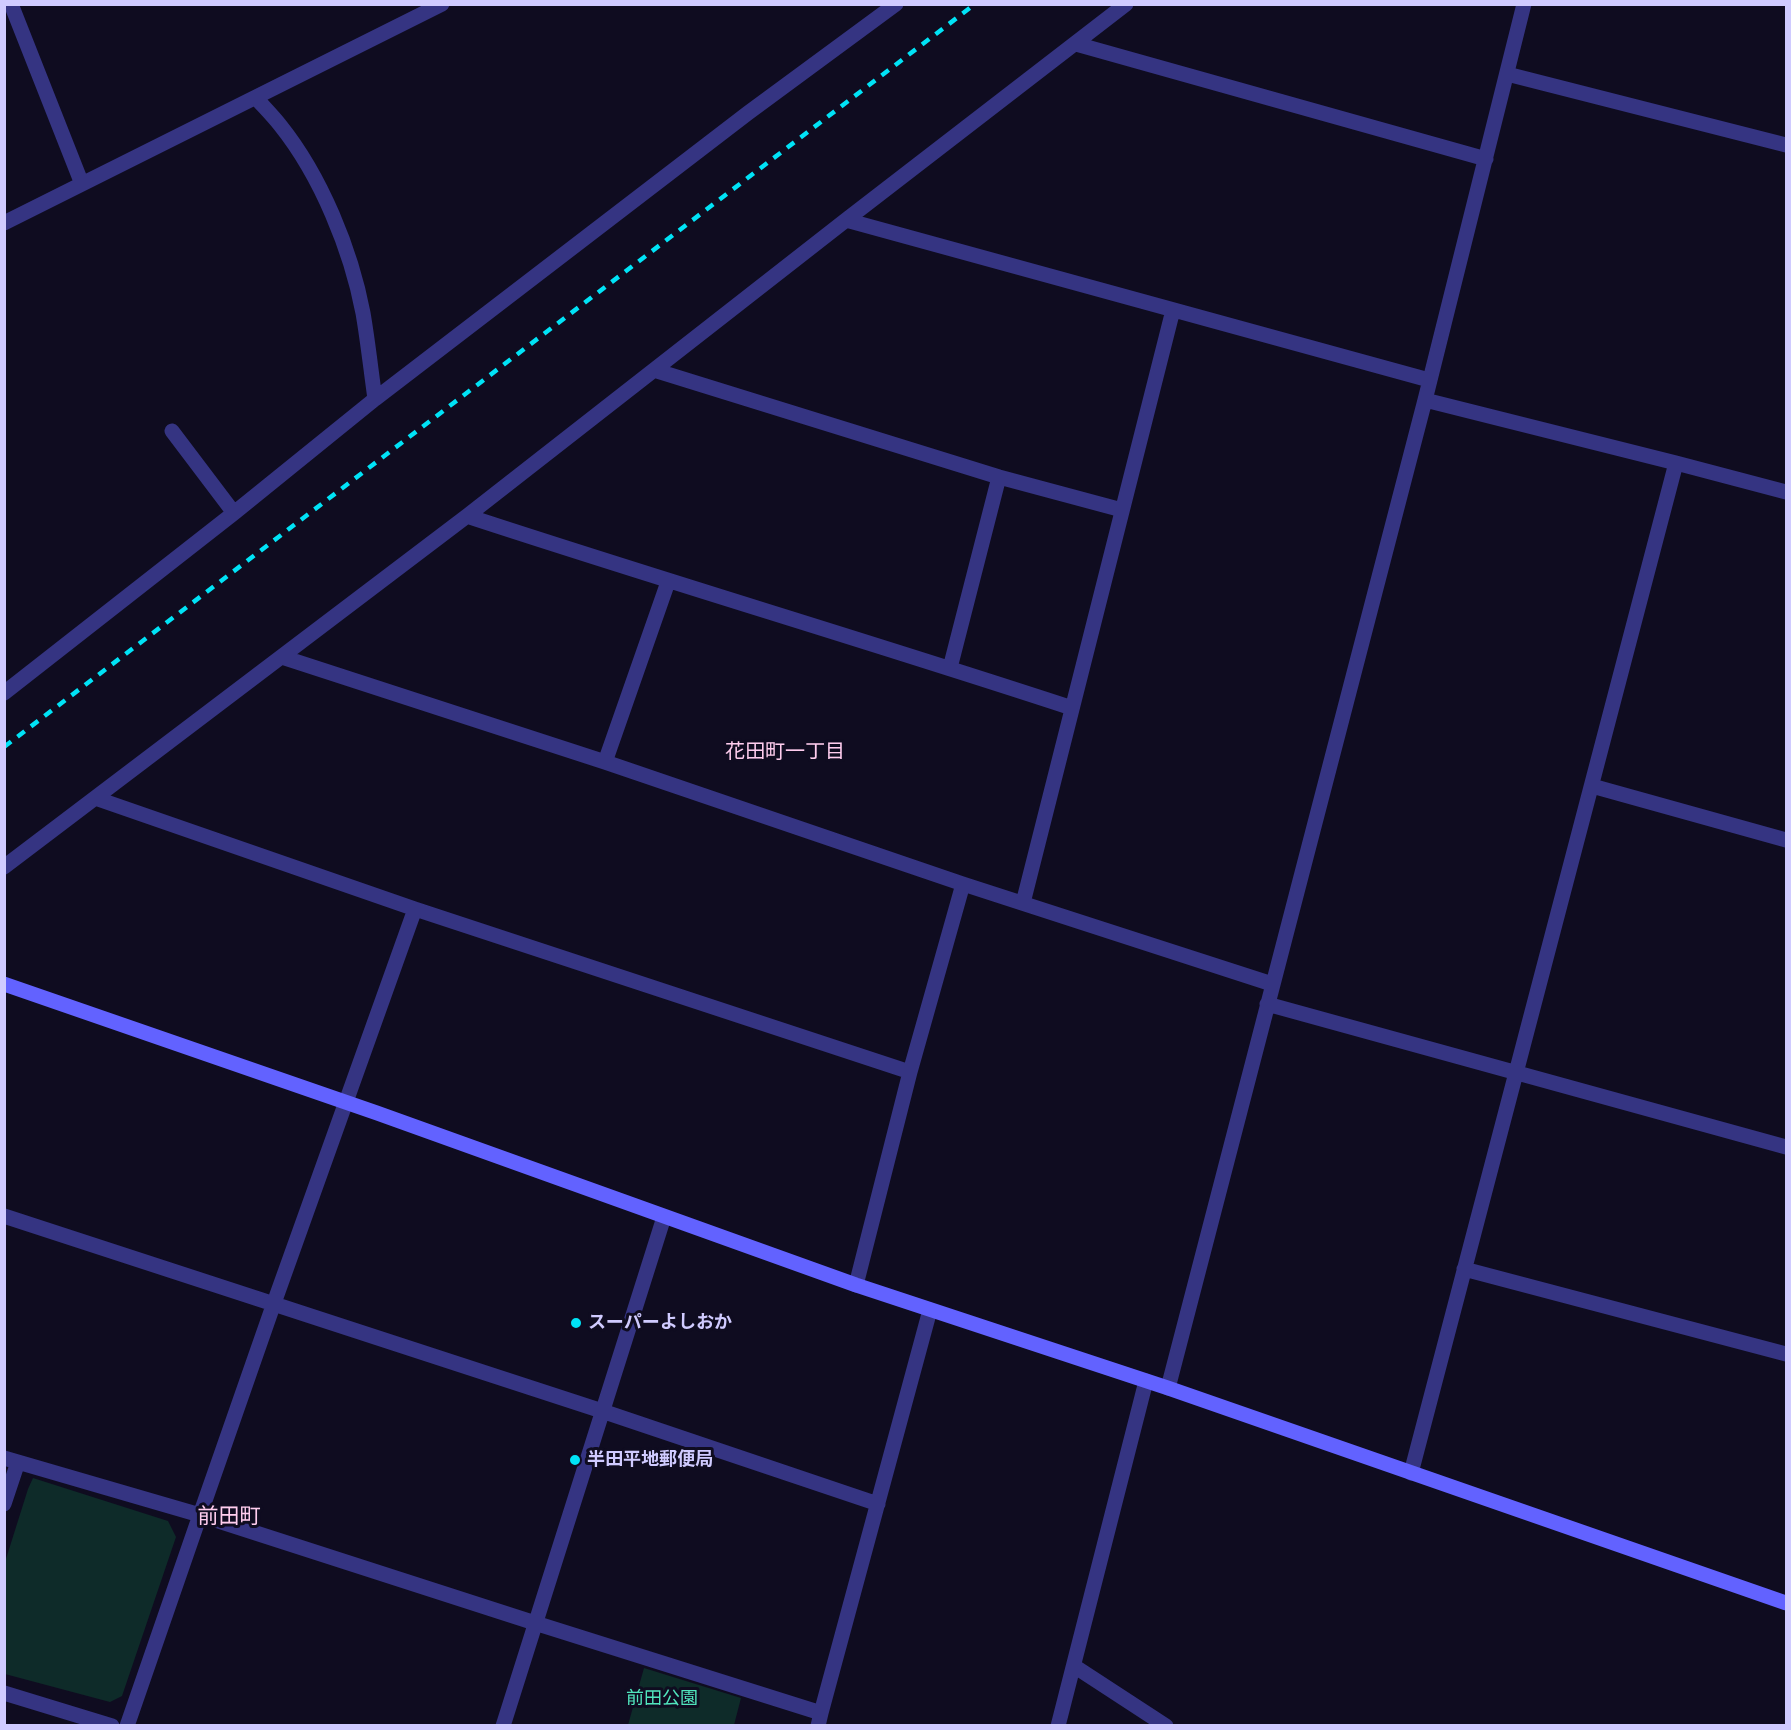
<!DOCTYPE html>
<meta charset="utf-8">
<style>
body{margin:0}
#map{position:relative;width:1791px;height:1730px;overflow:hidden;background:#0f0c20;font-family:"Fira Sans Condensed",sans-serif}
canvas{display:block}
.frame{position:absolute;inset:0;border:6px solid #d0cbff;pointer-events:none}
</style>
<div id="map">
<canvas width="1791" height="1730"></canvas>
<div class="frame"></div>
</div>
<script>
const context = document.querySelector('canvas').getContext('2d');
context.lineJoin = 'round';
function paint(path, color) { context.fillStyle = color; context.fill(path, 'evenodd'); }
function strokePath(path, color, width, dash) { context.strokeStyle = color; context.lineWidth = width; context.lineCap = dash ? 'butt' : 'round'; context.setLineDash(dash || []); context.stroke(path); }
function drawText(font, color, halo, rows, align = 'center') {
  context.font = font + ' "Fira Sans Condensed","Noto Sans JP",sans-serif'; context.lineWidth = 6; context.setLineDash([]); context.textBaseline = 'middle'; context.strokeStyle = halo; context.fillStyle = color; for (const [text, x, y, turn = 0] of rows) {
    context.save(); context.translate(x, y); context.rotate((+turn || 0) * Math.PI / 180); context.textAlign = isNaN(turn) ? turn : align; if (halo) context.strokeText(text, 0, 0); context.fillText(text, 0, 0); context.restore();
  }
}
paint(new Path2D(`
 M33,1478L168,1521L176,1537L122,1696L110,1702L5,1674V1562L28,1489Z
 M644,1668L741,1698L734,1725H628Z`), '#0e2b29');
strokePath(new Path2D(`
 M11,4L82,184
 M1076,44L1486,159
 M1507,74L1786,145
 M256,98C264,107 273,116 280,125C321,176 351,250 363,313C368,342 371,371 375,399
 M846,220L1429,380
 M4,223L442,4
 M654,370L999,477L1122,510
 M1425,400L1676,463L1786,492
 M172,431L234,513
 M467,516C668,582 871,642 1072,708
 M282,657L605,762L963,884L1272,984
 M950,668L999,477
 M4,693L234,513L375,399L748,113L896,4
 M605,762L668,582
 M1592,786L1786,840
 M95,798L415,909L910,1072
 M4,867L467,516L846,220L1126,4
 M1023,903L1173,310
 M1267,1004L1786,1147
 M4,1216L602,1411L878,1504
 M1464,1269L1786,1354
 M856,1285L910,1072L963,884
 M1168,1388L1425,400L1524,4
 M4,1458L200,1515L274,1303L415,909
 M1411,1473L1676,463
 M4,1504L18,1462
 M1074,1666L1166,1726
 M4,1693L112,1726
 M821,1713L930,1310
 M127,1726L200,1515L535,1623L821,1713L818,1726
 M503,1726L664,1217
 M1058,1726L1146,1381`), '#353482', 15);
strokePath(new Path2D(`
 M4,984L377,1113L856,1285L1168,1388L1786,1603`), '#6262ff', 15);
strokePath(new Path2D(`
 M4,747L975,4`), '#00e3f6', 4.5, [9, 8]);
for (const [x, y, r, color] of [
 [576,1323,6,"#00e3f6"],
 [575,1460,6,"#00e3f6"]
]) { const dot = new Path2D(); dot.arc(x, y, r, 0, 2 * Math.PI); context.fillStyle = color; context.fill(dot); strokePath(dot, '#0f0c20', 2); }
drawText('bold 18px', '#d0cbff', '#0f0c20', [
 ["スーパーよしおか",588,1323],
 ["半田平地郵便局",587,1460]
], 'left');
drawText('18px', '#51e5bd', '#0f0c20', [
 ["前田公園",662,1699]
]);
drawText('20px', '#ffcdee', '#0f0c20', [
 ["花田町一丁目",785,752]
]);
drawText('21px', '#ffcdee', '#0f0c20', [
 ["前田町",229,1517]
]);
</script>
